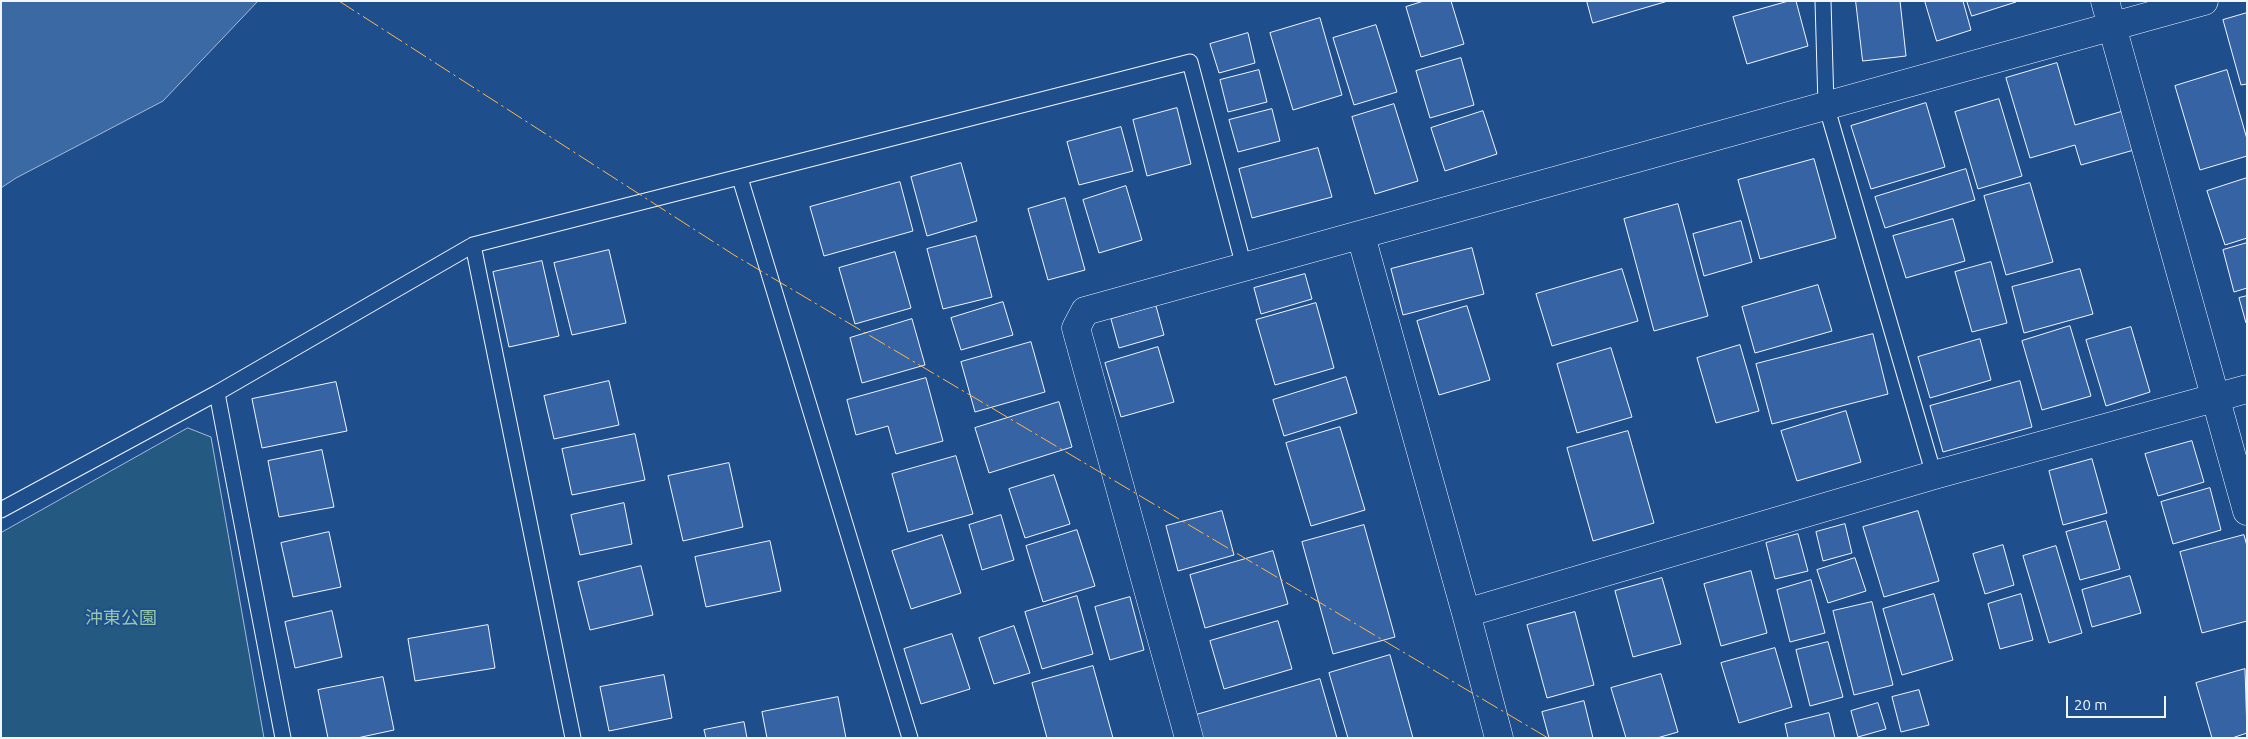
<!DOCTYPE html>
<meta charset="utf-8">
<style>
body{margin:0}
#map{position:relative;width:2248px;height:739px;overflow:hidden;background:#1f4e8c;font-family:Ubuntu,sans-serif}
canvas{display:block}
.frame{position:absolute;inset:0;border:2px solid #f2f6ff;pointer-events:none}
.scale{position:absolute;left:2066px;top:696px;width:100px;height:22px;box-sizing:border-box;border:2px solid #f2f6ff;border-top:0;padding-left:6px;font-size:15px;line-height:18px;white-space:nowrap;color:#f2f6ff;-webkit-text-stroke:4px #1f4e8c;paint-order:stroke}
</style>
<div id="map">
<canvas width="2248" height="739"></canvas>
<div class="frame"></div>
<div class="scale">20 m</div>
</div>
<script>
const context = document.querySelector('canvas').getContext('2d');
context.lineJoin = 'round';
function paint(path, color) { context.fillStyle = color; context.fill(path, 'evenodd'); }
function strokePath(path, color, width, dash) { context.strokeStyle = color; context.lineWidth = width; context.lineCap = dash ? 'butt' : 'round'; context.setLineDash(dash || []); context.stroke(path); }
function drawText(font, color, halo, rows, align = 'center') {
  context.font = font + ' Ubuntu,"Noto Sans JP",sans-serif'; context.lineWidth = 4; context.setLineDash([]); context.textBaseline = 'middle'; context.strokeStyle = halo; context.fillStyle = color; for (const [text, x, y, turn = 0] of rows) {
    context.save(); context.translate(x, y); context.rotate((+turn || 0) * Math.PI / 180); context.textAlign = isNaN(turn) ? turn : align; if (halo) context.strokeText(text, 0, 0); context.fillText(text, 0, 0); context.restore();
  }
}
const green = new Path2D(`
 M188,428L211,437L264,738H1V533Z`);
paint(green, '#245a82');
strokePath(green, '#a8bbd7', 1);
const water = new Path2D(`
 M1,1H258L163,101L16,178L1,188Z`);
paint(water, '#3b69a3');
strokePath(water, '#a8bbd7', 1);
const building = new Path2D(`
 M1424,1H1451L1464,44L1421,57L1406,7Z
 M1587,1H1668L1593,23Z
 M1789,1H1796L1808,46L1747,64L1733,17Z
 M1856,1H1900L1906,56L1863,61Z
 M1925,1H1963L1971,30L1937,41Z
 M1967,1H2016V2L1972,16Z
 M2247,13V84L2241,85L2223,20Z
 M1320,18L1342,95L1293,110L1270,33Z
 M1376,25L1397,92L1354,105L1333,38Z
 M1248,33L1255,63L1219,73L1210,44Z
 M1461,58L1474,105L1430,118L1416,71Z
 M2057,63L2075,125L2123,111L2134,150L2081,165L2075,145L2030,158L2006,78Z
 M1259,70L1267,102L1228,112L1220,80Z
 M2227,70L2247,139V156L2200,170L2175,86Z
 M1999,99L2022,176L1978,189L1955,112Z
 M1926,103L1945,167L1871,189L1851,126Z
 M1394,104L1418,181L1375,194L1352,117Z
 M1177,108L1191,164L1147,176L1133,120Z
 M1272,109L1280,141L1238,152L1229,120Z
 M1483,111L1497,154L1445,171L1431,128Z
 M1121,127L1133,171L1079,185L1067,142Z
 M1318,148L1332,197L1252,218L1239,169Z
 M1814,159L1836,238L1760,259L1738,180Z
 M961,163L977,221L927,236L911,177Z
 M1966,169L1975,200L1885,228L1875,197Z
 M2247,178V238L2225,245L2207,191Z
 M900,182L913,231L824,256L810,207Z
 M2030,183L2053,262L2006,275L1984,196Z
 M1126,186L1142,240L1099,253L1083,200Z
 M1065,198L1085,270L1048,280L1028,209Z
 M1678,204L1708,316L1654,331L1624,219Z
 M1953,219L1965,261L1906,278L1893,236Z
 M1741,221L1752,262L1704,276L1693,234Z
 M976,236L992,297L943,309L927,249Z
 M2247,243V288L2234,292L2223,250Z
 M1472,248L1484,294L1403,315L1391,269Z
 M609,250L626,323L572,335L554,263Z
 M895,252L911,308L855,324L839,268Z
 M542,261L559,336L509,347L493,272Z
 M1991,262L2007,323L1972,332L1955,272Z
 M1622,269L1638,321L1552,346L1536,294Z
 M2080,269L2093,314L2024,333L2012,287Z
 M1305,274L1312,299L1261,314L1254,288Z
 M1818,285L1832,331L1755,353L1742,307Z
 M2247,296V323H2246L2239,298Z
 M1003,302L1013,335L961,350L951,318Z
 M1316,303L1334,368L1275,385L1256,320Z
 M1156,306L1164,335L1119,348L1111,319Z
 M1467,306L1490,380L1439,395L1417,321Z
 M912,319L925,365L862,383L850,338Z
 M2070,326L2091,396L2042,410L2022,341Z
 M2131,327L2150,392L2106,406L2086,340Z
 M1873,334L1888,394L1772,424L1756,364Z
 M1980,339L1991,380L1930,398L1918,357Z
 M1031,342L1045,392L975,412L961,362Z
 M1740,345L1759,411L1716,423L1697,358Z
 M1158,347L1174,402L1121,417L1105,363Z
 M1611,348L1632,417L1577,433L1557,364Z
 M1346,377L1357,413L1284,436L1273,400Z
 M926,378L943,441L896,454L888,426L856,435L847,400Z
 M609,381L619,425L554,439L544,396Z
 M2020,381L2032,427L1943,452L1930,406Z
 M336,382L347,431L262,448L252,399Z
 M1059,402L1072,447L989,473L975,428Z
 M1846,411L1861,462L1797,481L1781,431Z
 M1340,427L1365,510L1311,526L1286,443Z
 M1628,431L1654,523L1593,541L1567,448Z
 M635,434L645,480L572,495L562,449Z
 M2192,441L2204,482L2158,496L2145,454Z
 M322,450L334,507L279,517L268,461Z
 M956,456L973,514L908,532L892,474Z
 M2092,459L2107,513L2063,525L2049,471Z
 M729,463L743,527L683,541L668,476Z
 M1054,475L1070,524L1025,538L1009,489Z
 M2210,488L2221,530L2173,544L2161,502Z
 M624,503L632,544L580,555L571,515Z
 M1222,511L1234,555L1178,571L1166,526Z
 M1918,511L1939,581L1884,597L1863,527Z
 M1001,515L1014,560L982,570L969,525Z
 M2106,521L2120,569L2080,580L2066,532Z
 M1845,524L1852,553L1823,561L1816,532Z
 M1364,525L1395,637L1333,654L1302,542Z
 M1077,530L1095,586L1043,602L1026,546Z
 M329,532L341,587L293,597L281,543Z
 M1798,534L1808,571L1775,579L1766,543Z
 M942,535L961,593L911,609L892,551Z
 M2244,535L2247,546V621L2202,633L2180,552Z
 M770,541L781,591L706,607L695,557Z
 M2003,545L2014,585L1985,594L1973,554Z
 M2056,546L2082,633L2049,643L2023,556Z
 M1273,551L1288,604L1205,628L1190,575Z
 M1855,558L1866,591L1828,603L1817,570Z
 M641,566L653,615L590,630L578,582Z
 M1751,571L1767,633L1721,646L1704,584Z
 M2130,576L2141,613L2092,627L2082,590Z
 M1662,578L1681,644L1633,657L1615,591Z
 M1811,580L1825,633L1790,642L1777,590Z
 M1934,594L1953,660L1902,675L1883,609Z
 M2021,594L2033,640L2000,649L1988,604Z
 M1077,596L1093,654L1042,669L1025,612Z
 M1130,597L1144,650L1110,660L1095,607Z
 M1872,602L1893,685L1854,695L1833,611Z
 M332,611L342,657L295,668L285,622Z
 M1575,612L1594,685L1547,698L1527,625Z
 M1278,621L1292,669L1224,689L1210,641Z
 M488,625L495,668L415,681L408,639Z
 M1014,626L1030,673L994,684L979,638Z
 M952,634L970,689L921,704L904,649Z
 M1828,642L1843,697L1810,706L1796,650Z
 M1775,648L1792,707L1739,723L1721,663Z
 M1390,655L1413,738H1348L1329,673Z
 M1093,666L1113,738H1047L1032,683Z
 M2245,669L2247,733L2232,738H2212L2196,683Z
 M1661,674L1678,732L1657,738H1626L1611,688Z
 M664,675L672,718L609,731L600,687Z
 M383,677L394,730L357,738H328L318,690Z
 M1320,679L1337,738H1203L1196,715Z
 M1919,690L1929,725L1901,732L1892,697Z
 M838,697L846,738H767L762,712Z
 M1584,701L1593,738H1549L1542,712Z
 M1878,703L1886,729L1858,737L1851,711Z
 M1829,713L1835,738H1788L1785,724Z
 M744,722L747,738H706L704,730Z`);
paint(building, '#3563a3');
strokePath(building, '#f2f6ff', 1);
const lane = new Path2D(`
 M1823,1L1826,105L1934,475
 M740,178L910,738
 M473,245L573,738
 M217,393L283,738
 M1,510L217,393L473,245L1190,62L1244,267`);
const street = new Path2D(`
 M2105,1L2247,511
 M1361,236L1466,613L1499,738
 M1466,613L1934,475L2247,389
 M1189,738L1076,328L1085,311L2204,1`);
strokePath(lane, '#f2f6ff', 17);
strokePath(street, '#f2f6ff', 29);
strokePath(lane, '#1f4e8c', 15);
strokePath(street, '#1f4e8c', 28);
strokePath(new Path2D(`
 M339,1L734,255L1548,738`), '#ffb74d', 1, [18, 4, 2.5, 4]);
drawText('18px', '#97c8a6', '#1f4e8c', [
 ["沖東公園",121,618]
]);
</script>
